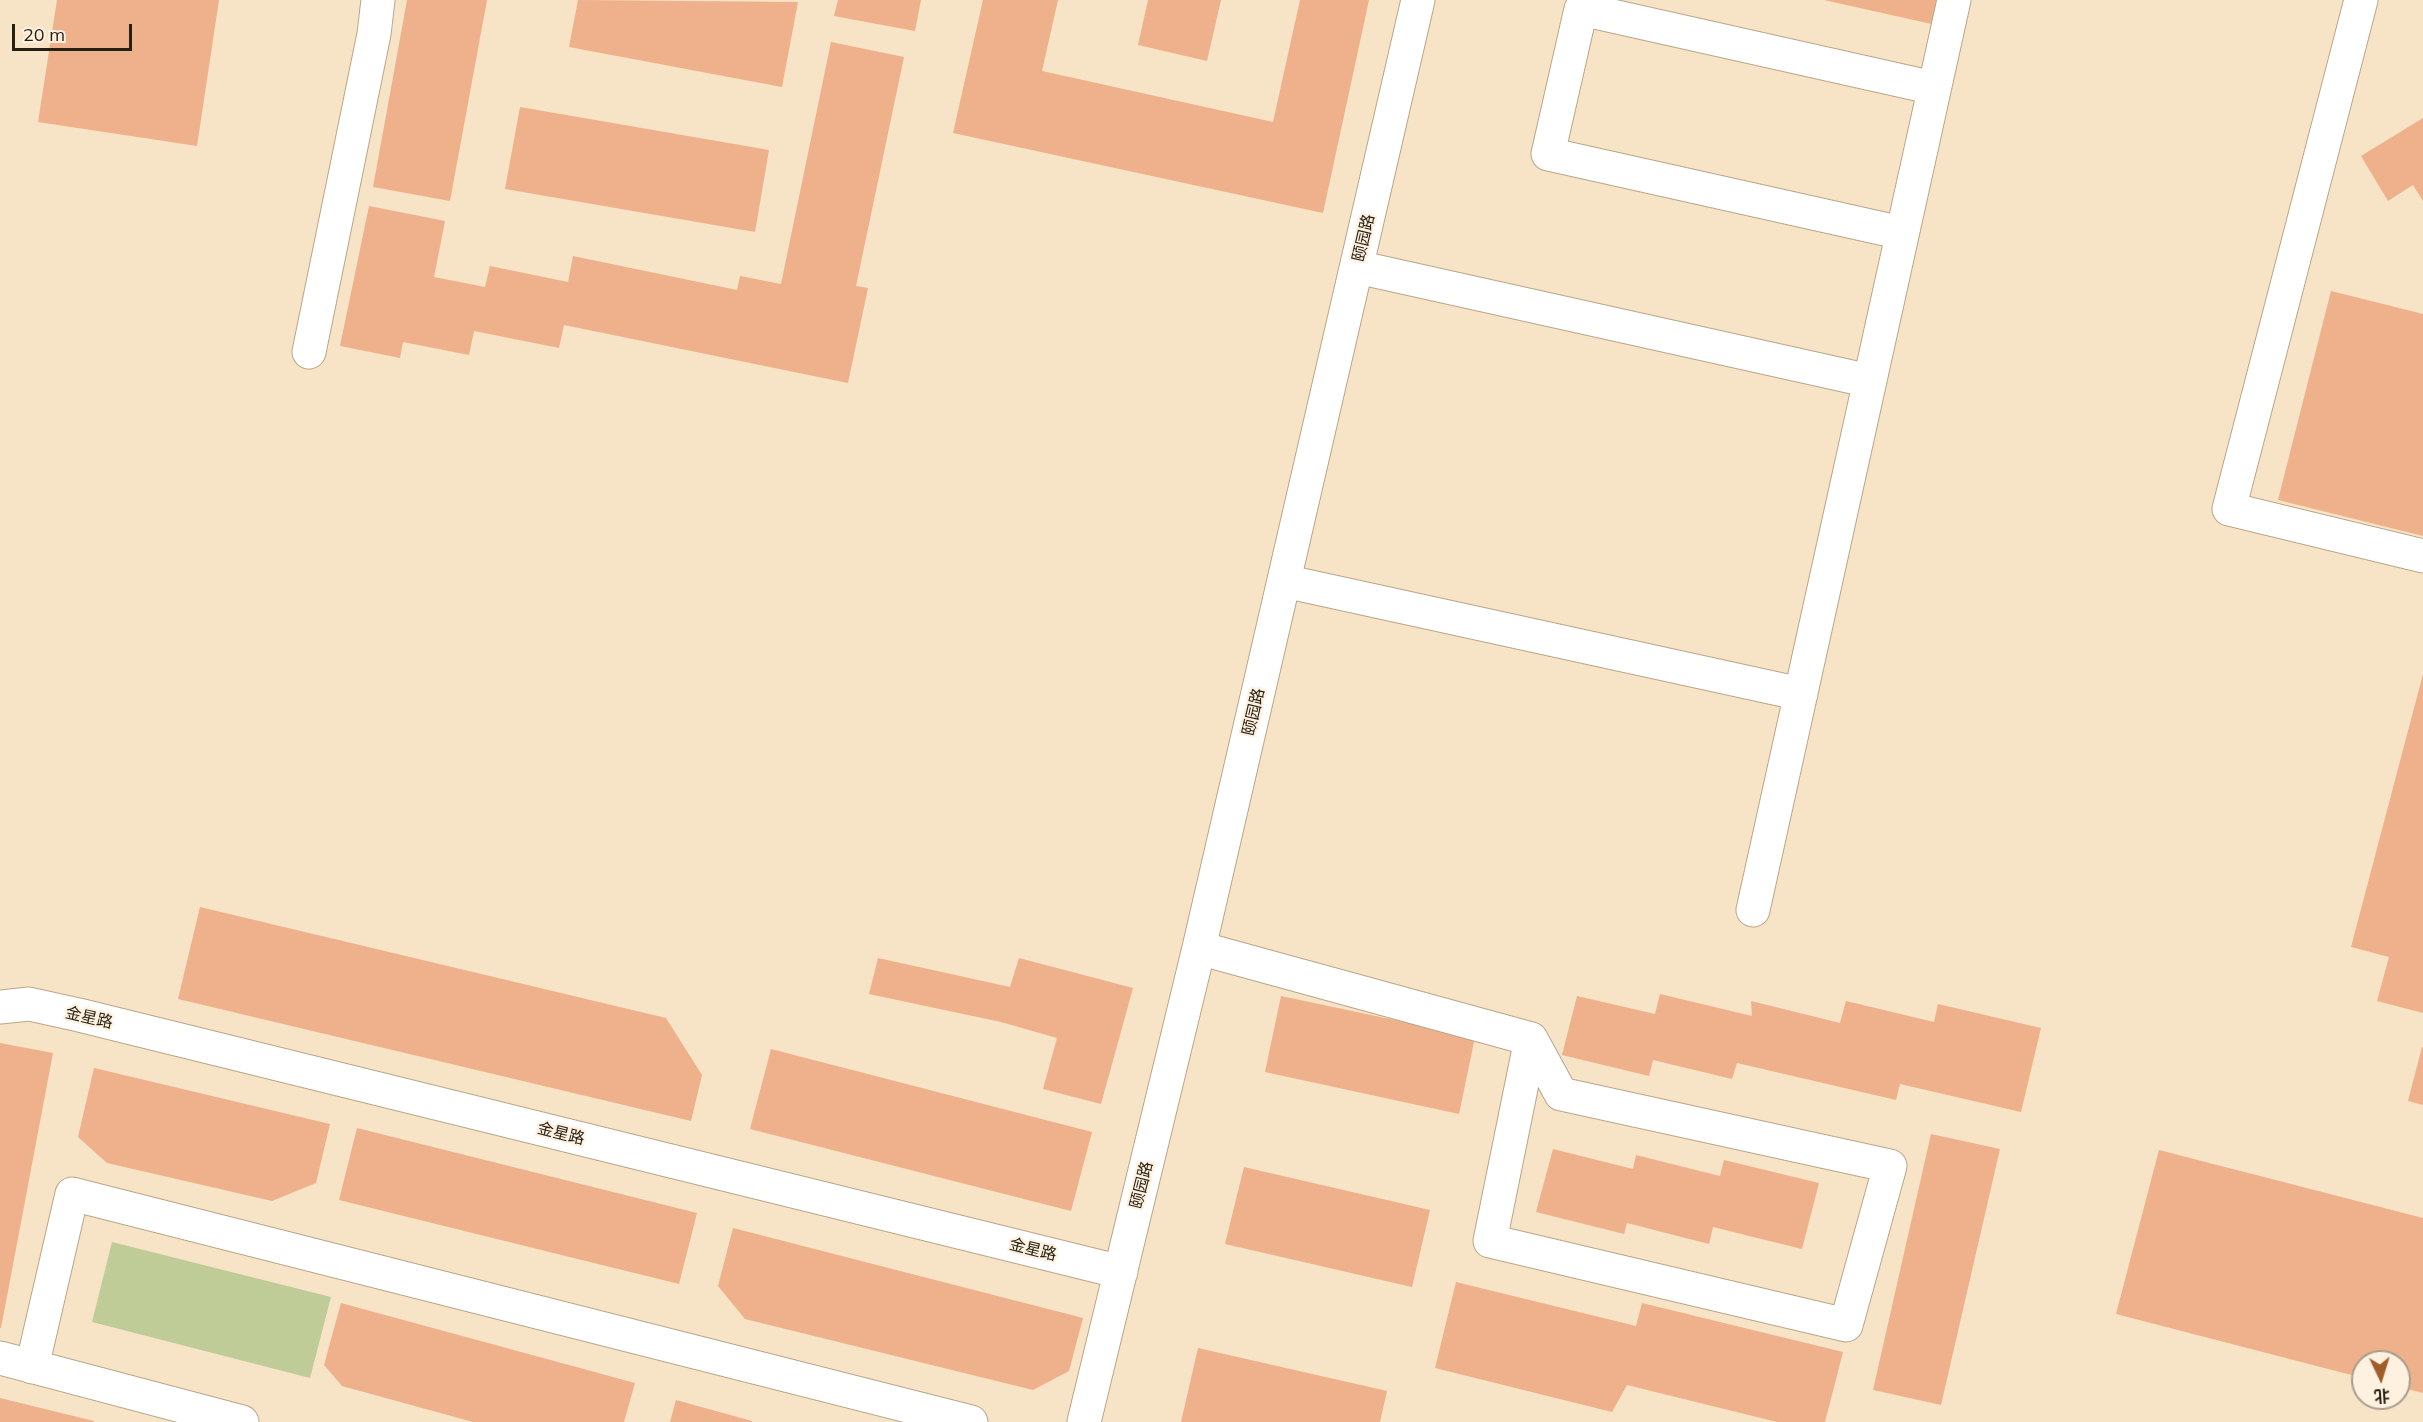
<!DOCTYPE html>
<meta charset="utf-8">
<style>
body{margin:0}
#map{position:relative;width:2423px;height:1422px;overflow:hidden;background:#f7e3c5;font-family:Mulish,"Noto Sans SC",sans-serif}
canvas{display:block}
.north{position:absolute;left:2351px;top:1350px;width:60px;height:60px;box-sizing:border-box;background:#fef1df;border:2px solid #a89d8e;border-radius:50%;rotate:176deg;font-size:16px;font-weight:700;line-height:24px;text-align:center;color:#261f14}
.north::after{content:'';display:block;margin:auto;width:21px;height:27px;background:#9f5e29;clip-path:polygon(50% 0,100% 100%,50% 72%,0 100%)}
.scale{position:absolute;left:12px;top:24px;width:120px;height:27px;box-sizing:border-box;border:3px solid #261f14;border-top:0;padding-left:8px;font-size:18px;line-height:21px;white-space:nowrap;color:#261f14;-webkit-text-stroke:4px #fef1df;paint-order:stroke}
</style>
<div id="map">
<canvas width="2423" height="1422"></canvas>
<div class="north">北</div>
<div class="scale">20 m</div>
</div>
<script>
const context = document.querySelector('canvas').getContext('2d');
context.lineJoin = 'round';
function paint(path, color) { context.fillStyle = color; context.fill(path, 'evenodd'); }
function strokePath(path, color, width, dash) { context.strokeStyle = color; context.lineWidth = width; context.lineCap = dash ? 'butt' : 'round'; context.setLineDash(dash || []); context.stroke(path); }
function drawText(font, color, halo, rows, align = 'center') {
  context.font = font + ' Mulish,"Noto Sans SC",sans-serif'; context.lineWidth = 4.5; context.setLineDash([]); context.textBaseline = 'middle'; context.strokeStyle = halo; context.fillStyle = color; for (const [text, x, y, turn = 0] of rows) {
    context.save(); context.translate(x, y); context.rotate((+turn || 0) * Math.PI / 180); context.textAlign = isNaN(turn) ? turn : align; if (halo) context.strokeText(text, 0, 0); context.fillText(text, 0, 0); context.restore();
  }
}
paint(new Path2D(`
 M112,1242L331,1297L310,1378L92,1322Z`), '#bfcc98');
paint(new Path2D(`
 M57,0H219L197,146L38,122Z
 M407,0H487L450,201L373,187Z
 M578,0L798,2L782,87L569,47Z
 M838,0H921L915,31L834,16Z
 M983,0H1058L1042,71L1273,122L1300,0H1369L1323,213L953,133Z
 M1148,0H1221L1207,61L1138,45Z
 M1824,0H1944L1936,25Z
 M831,42L904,57L856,286L868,288L848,383L564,325L559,348L474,331L469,355L403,342L400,358L340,346L369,206L445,221L434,277L485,287L490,266L568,282L573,256L737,290L740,276L781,284Z
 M520,107L769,150L755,232L505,189Z
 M2423,118V201L2413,185L2388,201L2361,156Z
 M2331,291L2423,314V536L2278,500Z
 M2423,674V1013L2377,1001L2389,957L2351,947Z
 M200,907L666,1018L702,1075L691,1121L178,999Z
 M878,958L1010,987L1019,958L1133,988L1101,1104L1043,1089L1057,1038L1001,1022L869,994Z
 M1660,994L1752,1016L1751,1001L1840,1023L1846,1001L1934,1022L1938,1004L2041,1028L2021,1112L1900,1084L1896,1100L1737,1063L1732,1079L1653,1060L1649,1076L1562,1055L1577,996L1655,1014Z
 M1281,996L1475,1037L1459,1114L1265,1072Z
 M0,1043L53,1053L1,1328H0Z
 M2422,1047H2423V1105L2408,1101Z
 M771,1049L1092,1132L1071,1211L750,1129Z
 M94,1068L330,1124L316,1183L272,1201L107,1163L78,1137Z
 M357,1128L697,1213L679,1284L339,1200Z
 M1931,1134L2000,1149L1941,1405L1873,1390Z
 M1553,1149L1633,1169L1636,1155L1720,1176L1724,1160L1819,1183L1802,1249L1713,1227L1709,1244L1627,1223L1624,1234L1536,1212Z
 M2159,1150L2423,1218V1393L2399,1387V1362H2363V1378L2116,1314Z
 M1244,1167L1430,1210L1412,1287L1225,1244Z
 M733,1228L1083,1318L1069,1371L1033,1390L745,1319L718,1286Z
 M1456,1282L1636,1326L1642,1303L1843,1352L1825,1422H1777L1627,1385L1612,1412L1435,1368Z
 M341,1303L635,1383L624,1422H473L342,1386L324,1365Z
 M1198,1348L1387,1391L1380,1422H1181Z
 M0,1398L94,1421V1422H0Z
 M676,1400L752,1421V1422H670Z`), '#efb18b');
const minor = new Path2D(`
 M2361,0L2229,509L2423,556
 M1902,233L1548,154L1581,9L1934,88
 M1357,267L1870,381
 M309,352L374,34L378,0
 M1284,581L1801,694
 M1753,910L1954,0
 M1199,948L1531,1039L1490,1241L1846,1325L1890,1166L1561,1094L1531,1039
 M0,1007L29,1004L79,1015L1121,1272
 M0,1358L242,1422
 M32,1367L72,1194L971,1422
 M1084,1422L1199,948L1418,0`);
strokePath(minor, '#baa68a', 35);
strokePath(minor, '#fff', 33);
drawText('16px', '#261f14', '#fef1df', [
 ["颐园路",1364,238,-77],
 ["颐园路",1254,712,-77],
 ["金星路",89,1018,13],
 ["金星路",561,1134,14],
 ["颐园路",1142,1185,-76],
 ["金星路",1033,1250,14]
]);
</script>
